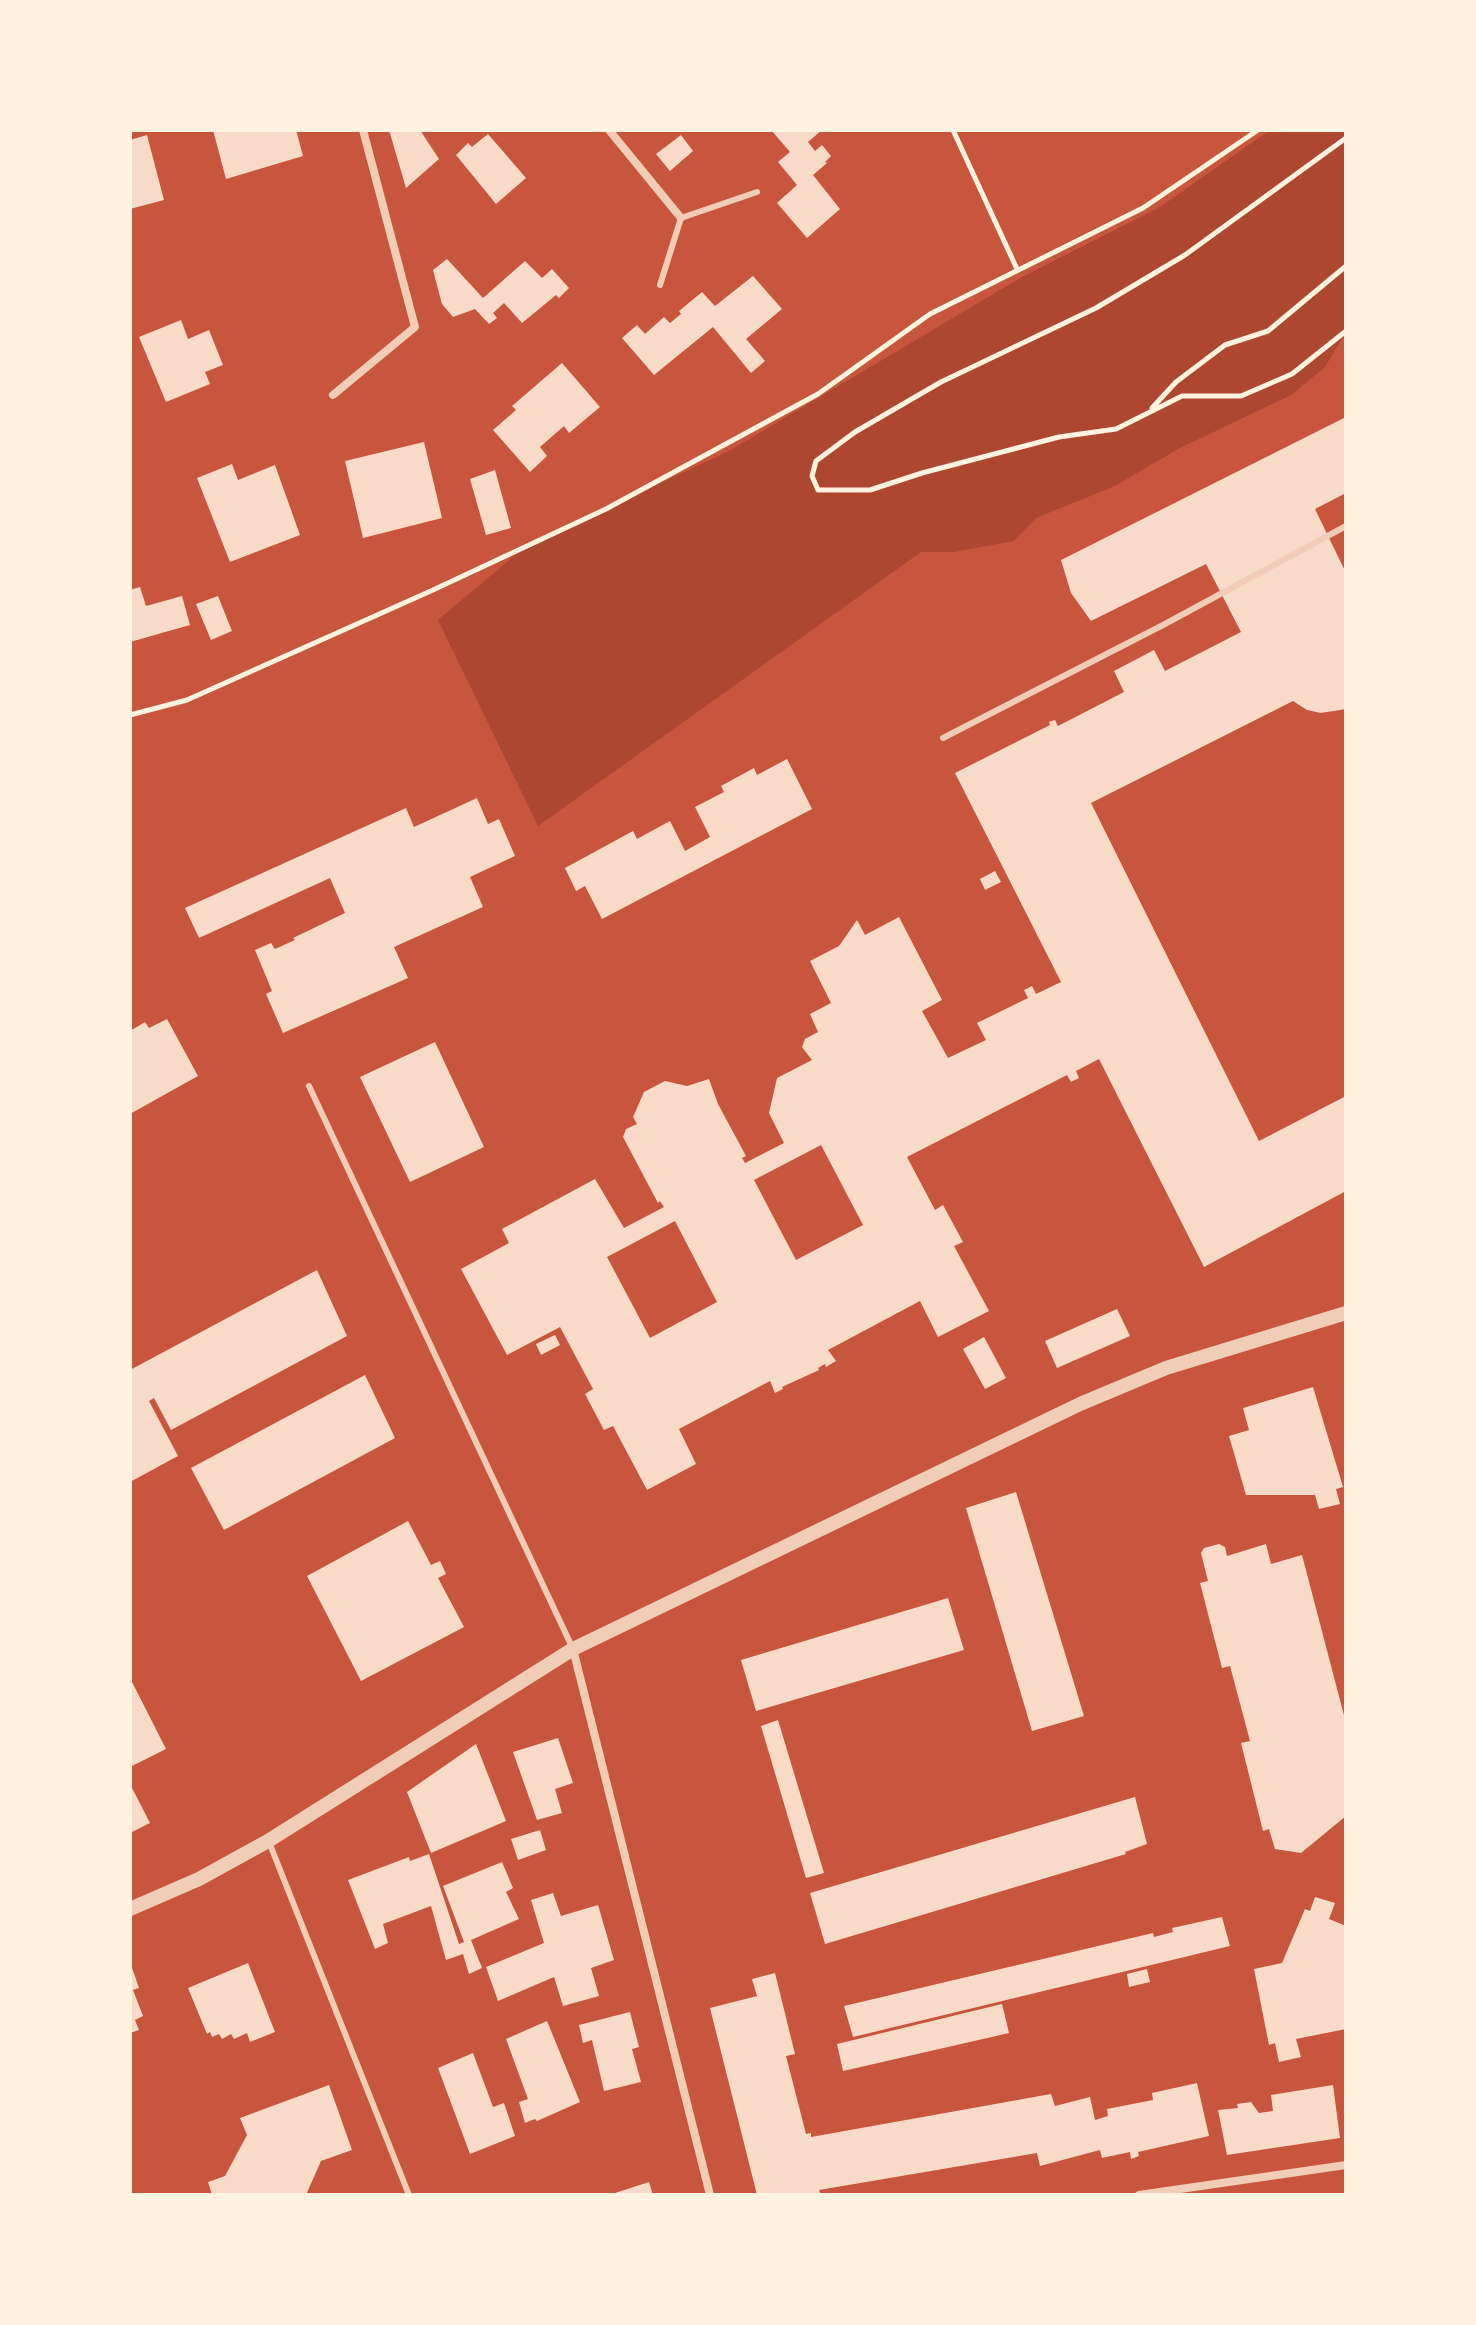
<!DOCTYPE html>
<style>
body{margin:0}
#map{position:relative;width:1476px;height:2325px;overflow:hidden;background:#c8553d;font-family:Rubik,sans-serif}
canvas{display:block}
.frame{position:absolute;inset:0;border:132px solid #fff3e0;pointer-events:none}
</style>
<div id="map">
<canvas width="1476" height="2325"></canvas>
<div class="frame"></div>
</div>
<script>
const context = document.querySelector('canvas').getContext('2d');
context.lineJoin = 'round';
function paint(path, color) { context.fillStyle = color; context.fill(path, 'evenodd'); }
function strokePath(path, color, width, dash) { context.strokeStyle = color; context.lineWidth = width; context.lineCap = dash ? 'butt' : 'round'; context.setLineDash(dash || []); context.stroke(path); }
paint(new Path2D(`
 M1270,130H1346V332L1325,367L1291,395L1178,449L1115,486L1036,518L1014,541L954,552H921L538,826L438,620L527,545L727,452L1022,277L1160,207Z`), '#ae4732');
paint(new Path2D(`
 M213,130H296L303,156L226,179Z
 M389,130H420L439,159L406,188Z
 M771,130H822L808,142L815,151L822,145L831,156L825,162L827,163L813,175L840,209L807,238L777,203L797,185L778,162L790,152Z
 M488,134L526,178L496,204L456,155L468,143L472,147Z
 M147,135L164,200L130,209V140Z
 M681,135L693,151L670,171L656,154Z
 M447,259L483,298L525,261L542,278L552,269L569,288L559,298L556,295L522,323L504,303L493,313L497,318L489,324L475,309L453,317L442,304L433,270Z
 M753,276L782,309L746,339L765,361L751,373L713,327L654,375L622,338L637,325L645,334L664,317L670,323L681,314L679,311L702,292L715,306Z
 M181,320L188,339L209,330L223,365L205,372L210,384L166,402L139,337Z
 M562,363L600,407L569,433L564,426L540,447L547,456L530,472L493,430L516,410L512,406Z
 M1346,417V493L1315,509L1346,573V709L1321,713L1307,710L1293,701L1091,803L1259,1141L1346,1096V1191L1204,1267L1099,1059L1076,1071L1079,1078L1071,1082L1067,1075L907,1157L935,1210L943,1205L963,1242L954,1246L989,1311L938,1337L920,1301L828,1350L836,1361L826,1367L825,1364L818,1368L819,1370L782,1387L783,1389L775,1393L770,1381L679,1429L696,1464L647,1490L613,1426L604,1430L585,1394L593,1389L560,1327L507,1355L461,1269L509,1243L502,1229L595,1179L624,1228L664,1207L660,1201L658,1203L623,1137L626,1129L637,1124L633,1117L644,1092L665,1081L687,1086L709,1079L718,1104L746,1156L742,1158L745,1163L784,1143L769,1113L777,1078L812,1060L802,1047L805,1039L818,1032L810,1014L831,1003L810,961L839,946L857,920L865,935L899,917L942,1000L922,1011L948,1058L986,1040L977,1023L1028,998L1024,990L1032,986L1036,994L1061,982L955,773L1050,725L1049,722L1055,720L1058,726L1124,692L1114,671L1154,650L1165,671L1241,632L1206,564L1091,621L1071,593L1061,560ZM821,1145L863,1225L796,1260L754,1180ZM675,1221L717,1302L650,1338L607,1257Z
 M424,442L442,518L363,538L345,461Z
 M232,464L238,480L275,465L300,535L230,562L197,478Z
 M495,470L511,528L486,535L470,479Z
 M140,587L146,606L182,596L190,625L130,642V590Z
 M218,596L232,631L211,640L196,604Z
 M787,759L812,809L602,919L585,886L576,891L565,868L633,831L637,839L670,821L685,851L710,837L695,807L724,792L721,786L754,768L757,775Z
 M477,798L488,824L499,819L515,856L470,877L483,907L394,947L408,978L283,1033L266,994L272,991L255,950L271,943L275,949L295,940L293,938L345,913L330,878L199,938L185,908L406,808L414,827Z
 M995,871L1001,882L985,890L980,879Z
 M167,1019L198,1076L130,1114V1031L145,1022L149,1028Z
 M435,1042L484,1147L410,1182L360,1077Z
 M317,1270L347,1336L171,1430L154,1398L149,1401L178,1456L130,1482V1370Z
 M1117,1309L1130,1336L1057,1368L1045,1341Z
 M555,1335L560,1345L541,1355L536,1344Z
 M984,1337L1006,1378L985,1389L963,1349Z
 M365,1375L395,1438L224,1530L191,1468Z
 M1313,1387L1343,1487L1336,1489L1340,1504L1319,1509L1315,1495H1246L1229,1436L1249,1430L1243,1408Z
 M1016,1492L1084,1716L1032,1731L966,1508Z
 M408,1521L431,1565L440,1561L446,1574L438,1578L464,1627L361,1681L307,1576Z
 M1219,1544L1225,1547L1227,1556L1266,1544L1271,1564L1302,1555L1346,1723V1816L1301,1853L1275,1849L1269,1829L1263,1831L1241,1743L1250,1741L1230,1666L1222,1668L1200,1583L1208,1581L1201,1553L1204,1548Z
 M948,1598L964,1650L756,1711L741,1660Z
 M130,1678L166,1749L130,1767Z
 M778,1720L824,1873L806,1878L761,1726Z
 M558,1738L573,1783L555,1789L562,1813L537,1820L513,1752Z
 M476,1744L506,1821L431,1853L407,1792Z
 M130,1784L150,1823L130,1833Z
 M1135,1797L1147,1844L1125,1852L1126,1854L825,1944L810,1893Z
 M540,1830L546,1850L518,1860L511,1839Z
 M429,1854L459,1944L464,1942L443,1886L502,1862L513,1888L506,1892L519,1919L471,1940L482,1968L469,1974L463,1954L446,1960L431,1906L383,1924L388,1943L375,1949L348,1880L409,1857L410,1861Z
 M553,1893L561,1916L598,1905L614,1960L591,1968L599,1996L563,2006L554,1977L498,2001L486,1967L544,1943L531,1900Z
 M1315,1897L1335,1903L1329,1919L1346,1926V2029L1296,2039L1301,2057L1279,2062L1275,2043L1269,2045L1254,1969L1282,1963L1305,1909L1310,1911Z
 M1222,1917L1230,1946L853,2037L844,2006L1153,1933L1154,1937L1173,1932L1172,1928Z
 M130,1962L139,1988L133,1990L143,2016L135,2020L139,2030L130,2033Z
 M248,1963L275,2032L250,2042L247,2033L234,2039L231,2034L222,2039L219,2034L212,2037L210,2032L207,2034L188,1988Z
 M1147,1969L1150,1982L1129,1987L1127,1974Z
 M775,1973L795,2054L786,2056L806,2134L811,2133V2137L1051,2094L1055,2106L1090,2097L1095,2120L1108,2116L1107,2109L1153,2100L1152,2093L1197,2083L1209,2136L1138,2152L1139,2156L1131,2159L1130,2152L1102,2158L1100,2150L1040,2166L1037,2153L819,2190L820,2193L809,2195H757L710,2008L757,1996L752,1979Z
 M1002,2004L1009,2033L843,2071L837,2044Z
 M630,2012L639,2047L632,2049L641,2082L604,2091L592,2040L583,2043L579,2025Z
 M547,2021L580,2102L537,2121L535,2119L525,2123L519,2102L528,2099L506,2039Z
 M473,2053L493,2107L504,2103L515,2136L470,2154L438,2068Z
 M329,2085L352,2150L321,2161L306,2195H212L208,2182L225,2176L247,2135L240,2118Z
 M1333,2085L1340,2138L1227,2155L1218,2110L1238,2108L1237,2104L1251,2102L1259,2113L1273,2111L1271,2095Z
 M649,2182L653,2195H612V2194Z`), '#f7dbc8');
strokePath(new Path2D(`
 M953,130L1017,269
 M1346,138L1185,255L1096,308L941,382L855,432L816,461L812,476L818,490H870L922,473L1059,437L1116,429L1182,396H1241L1292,374L1346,331
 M1152,408L1176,382L1225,345L1268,331L1346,266
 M130,715L187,700L433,590L606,509L818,394L930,314L1143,208L1258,130`), '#fff3e0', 5);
strokePath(new Path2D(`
 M660,285L681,218L757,192
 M943,738L1165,624L1346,526
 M309,1086L573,1649
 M269,1842L409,2195`), '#f1ccb7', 6);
strokePath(new Path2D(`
 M609,130L681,218
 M333,395L415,327L363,130
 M573,1649L710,2195
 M1139,2195L1346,2165`), '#f1ccb7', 8);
strokePath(new Path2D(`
 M130,1909L199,1879L268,1841L573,1649L1080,1404L1166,1368L1346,1313`), '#f1ccb7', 14);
</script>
